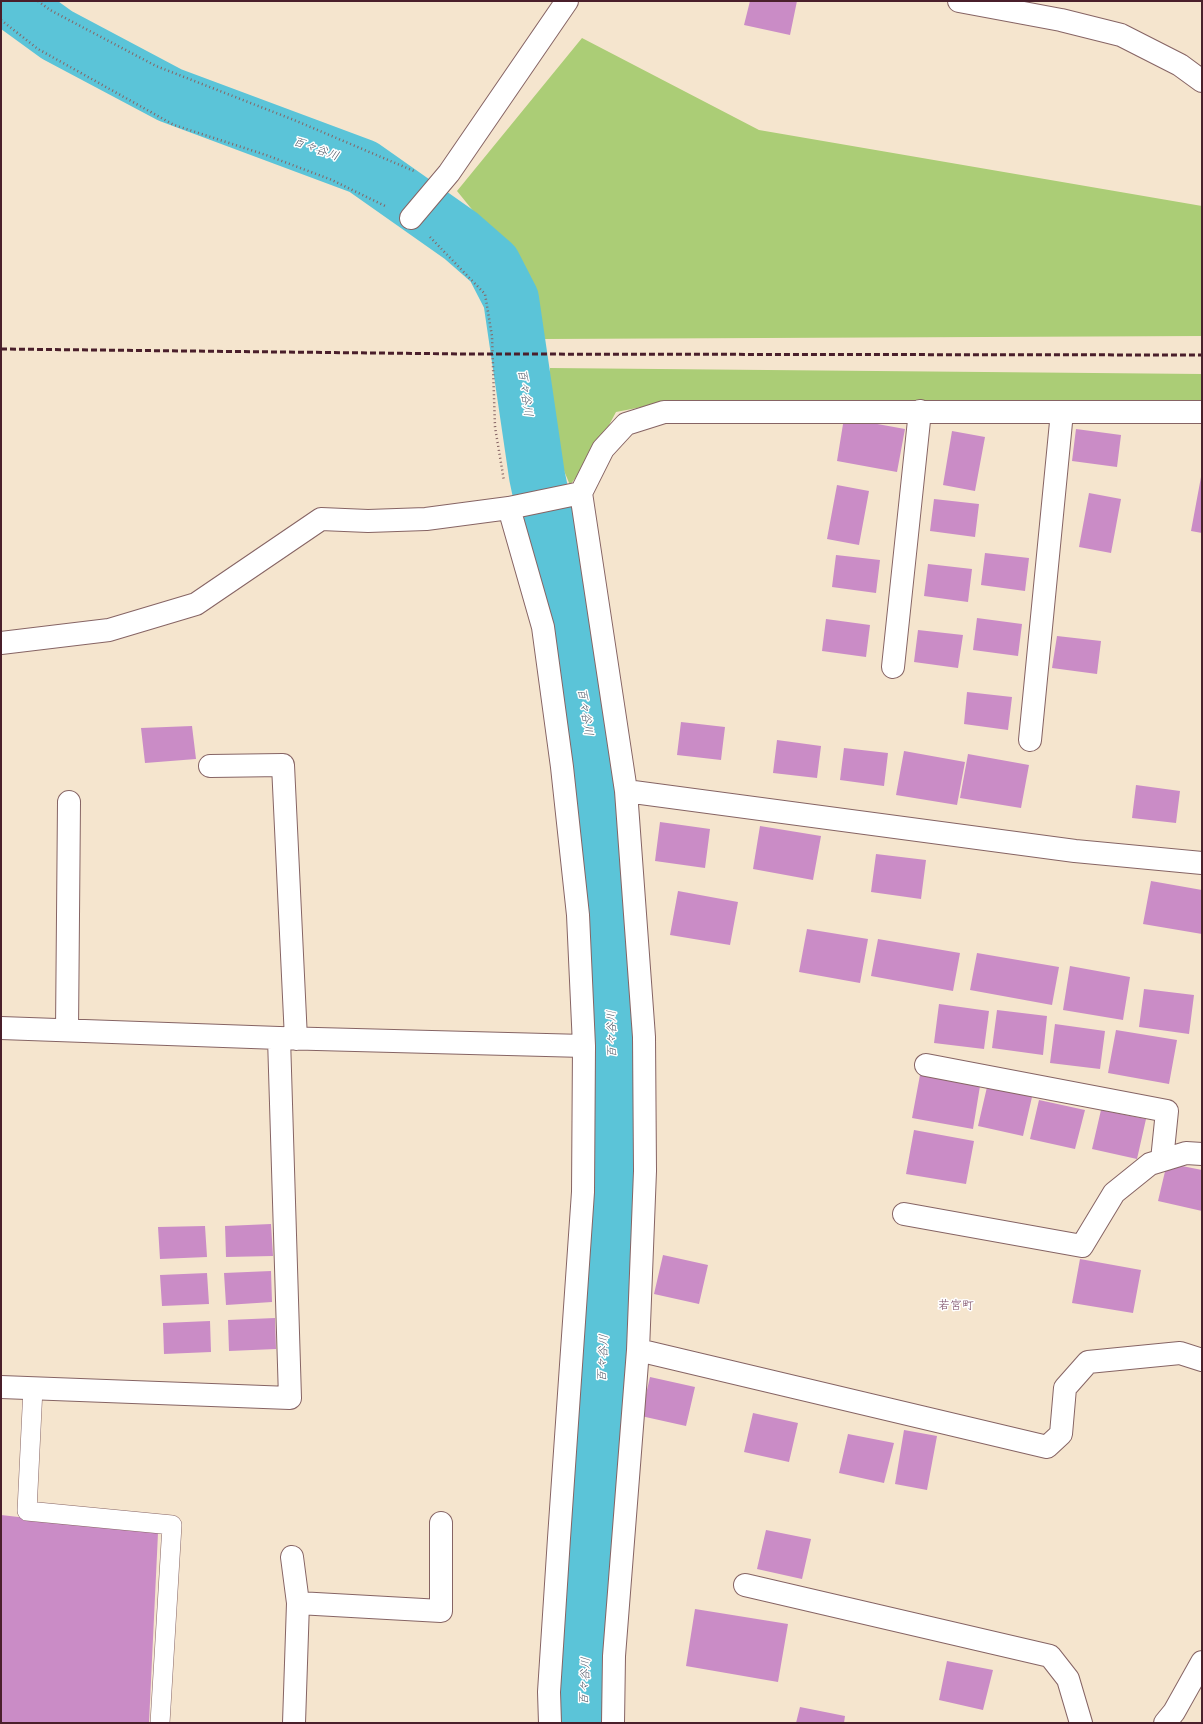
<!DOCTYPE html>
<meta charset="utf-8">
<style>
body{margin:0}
#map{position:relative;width:1203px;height:1724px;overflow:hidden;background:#f5e5ce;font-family:"Comic Neue",sans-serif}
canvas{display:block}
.frame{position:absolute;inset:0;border:2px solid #4a1f2b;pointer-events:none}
</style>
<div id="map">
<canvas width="1203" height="1724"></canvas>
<div class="frame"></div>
</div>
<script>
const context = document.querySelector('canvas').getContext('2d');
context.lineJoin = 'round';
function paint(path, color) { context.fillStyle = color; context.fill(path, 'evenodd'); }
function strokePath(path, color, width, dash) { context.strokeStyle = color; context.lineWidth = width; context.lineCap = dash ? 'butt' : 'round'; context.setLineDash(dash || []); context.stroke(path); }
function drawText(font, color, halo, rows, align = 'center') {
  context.font = font + ' "Comic Neue","Klee One",sans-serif'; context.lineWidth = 3; context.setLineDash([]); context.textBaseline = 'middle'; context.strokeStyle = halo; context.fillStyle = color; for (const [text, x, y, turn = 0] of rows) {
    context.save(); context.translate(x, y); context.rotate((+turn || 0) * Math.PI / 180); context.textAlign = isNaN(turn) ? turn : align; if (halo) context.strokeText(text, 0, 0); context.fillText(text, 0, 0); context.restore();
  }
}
paint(new Path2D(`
 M582,38L759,130L1202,206V336L545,339L522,271L457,191Z
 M550,368L1202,374V402L673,401L616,412L592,457L570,485L548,433Z`), '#abcd76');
strokePath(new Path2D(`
 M10,1L57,35L170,95L363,167L461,236L493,264L511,299L537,476L588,717L611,1009L614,1169L582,1723`), '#5bc4d8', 56);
paint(new Path2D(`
 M750,1H797L790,35L744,25Z
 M844,418L905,429L897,472L837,461Z
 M1076,429L1121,435L1117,467L1072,461Z
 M952,431L985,437L975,491L943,485Z
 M1201,477H1202V533L1191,531Z
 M837,485L869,491L859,545L827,539Z
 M1089,493L1121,499L1111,553L1079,547Z
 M934,499L979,504L975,537L930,531Z
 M985,553L1029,558L1025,591L981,585Z
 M836,555L880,560L876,593L832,587Z
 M928,564L972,569L968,602L924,596Z
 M977,618L1022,624L1018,656L973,650Z
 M826,619L870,625L866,657L822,651Z
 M918,630L963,635L958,668L914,662Z
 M1057,636L1101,641L1097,674L1052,668Z
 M967,692L1012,697L1008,730L964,724Z
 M681,722L725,727L721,760L677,755Z
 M192,726L196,759L145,763L141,728Z
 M777,740L821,746L817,778L773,773Z
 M844,748L888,753L884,786L840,780Z
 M904,751L965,762L957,805L896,795Z
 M968,754L1029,765L1021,808L960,798Z
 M1136,785L1180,791L1176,823L1132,818Z
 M660,822L710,829L705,868L655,861Z
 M760,826L821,836L813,880L753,869Z
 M876,854L926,860L921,899L871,892Z
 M1151,881L1202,890V934L1143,924Z
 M678,891L738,902L730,945L670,935Z
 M807,929L868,939L860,983L799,972Z
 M878,939L960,953L953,991L871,976Z
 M977,953L1059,967L1052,1005L970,990Z
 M1070,966L1130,977L1123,1020L1063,1010Z
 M1144,989L1194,995L1189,1034L1139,1027Z
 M939,1004L989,1011L984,1049L934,1043Z
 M997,1010L1047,1016L1043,1055L992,1048Z
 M1055,1024L1105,1031L1100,1069L1050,1063Z
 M1116,1030L1177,1040L1169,1084L1108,1073Z
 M920,1075L980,1086L973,1129L912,1118Z
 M987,1087L1032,1097L1023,1136L978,1126Z
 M1039,1100L1085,1110L1075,1149L1030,1139Z
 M1101,1110L1146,1119L1137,1159L1092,1149Z
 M914,1130L974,1141L966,1184L906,1174Z
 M1167,1163L1202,1170V1211L1158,1201Z
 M271,1224L273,1256L226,1257L225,1226Z
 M205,1226L207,1257L160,1259L158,1227Z
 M663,1255L708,1265L699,1304L654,1294Z
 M1080,1259L1141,1270L1133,1313L1072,1303Z
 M271,1271L272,1302L226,1305L224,1273Z
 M207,1273L209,1304L162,1306L160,1275Z
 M275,1318L276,1349L229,1351L228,1320Z
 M210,1321L211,1352L164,1354L163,1323Z
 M650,1377L695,1387L686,1426L641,1416Z
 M753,1413L798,1423L789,1462L744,1452Z
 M904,1430L937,1436L927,1490L895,1484Z
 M848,1434L894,1443L884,1483L839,1473Z
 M1,1515L158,1533L149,1723H1Z
 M766,1530L811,1539L802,1579L757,1569Z
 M695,1609L788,1624L778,1682L686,1666Z
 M947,1661L993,1670L983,1710L939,1700Z
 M800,1707L845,1716L844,1723H796Z`), '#ca8cc6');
const lane = new Path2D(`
 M33,1388L27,1511L172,1525L160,1723`);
const street = new Path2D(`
 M959,1L1061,20L1121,35L1180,65L1202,81
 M411,218L449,173L567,1
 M509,508L543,627L562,767L578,915L584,1046L583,1192L559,1538L549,1692L550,1723
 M1,643L109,630L196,604L321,519L368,521L426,519L509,508L581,493
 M893,667L920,411
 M1030,740L1062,412
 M210,766L283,765L296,1039
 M626,791L1075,851L1202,863
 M1,1028L279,1038L584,1046
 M67,1030L69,802
 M926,1065L1167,1111L1162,1160
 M904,1214L1082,1246L1114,1193L1150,1164L1186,1153L1202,1154
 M638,1350L1047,1447L1061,1434L1065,1388L1088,1362L1180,1353L1202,1360
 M1,1387L290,1398L279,1038
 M292,1557L298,1603L294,1723
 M745,1585L1050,1656L1068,1679L1081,1723
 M298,1603L441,1611V1523
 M613,1723L614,1656L638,1350L645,1171L644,1037L626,791L581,493L603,449L626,424L664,412H1202
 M1165,1723L1174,1712L1202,1662`);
strokePath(lane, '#866464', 20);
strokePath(street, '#866464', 24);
strokePath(new Path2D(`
 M38,1L50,10L156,66L294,120L414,171
 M1,20L38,49L174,125L266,155L332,180L387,207
 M430,237L485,294L492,336L495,427L504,481`), '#866464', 2.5, [1, 3]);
strokePath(lane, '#fff', 19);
strokePath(street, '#fff', 22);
strokePath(new Path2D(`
 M1,349L468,354L1202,355`), '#4a1f2b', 3, [6, 3]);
drawText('italic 12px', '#505968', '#fff', [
 ["百々谷川",316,149,20],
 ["百々谷川",525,393,82],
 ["百々谷川",585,712,81],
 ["百々谷川",612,1034,-91],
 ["百々谷川",603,1358,-87],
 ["百々谷川",585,1681,-87]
]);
drawText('12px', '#774561', '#fff', [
 ["若宮町",956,1306]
]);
</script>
